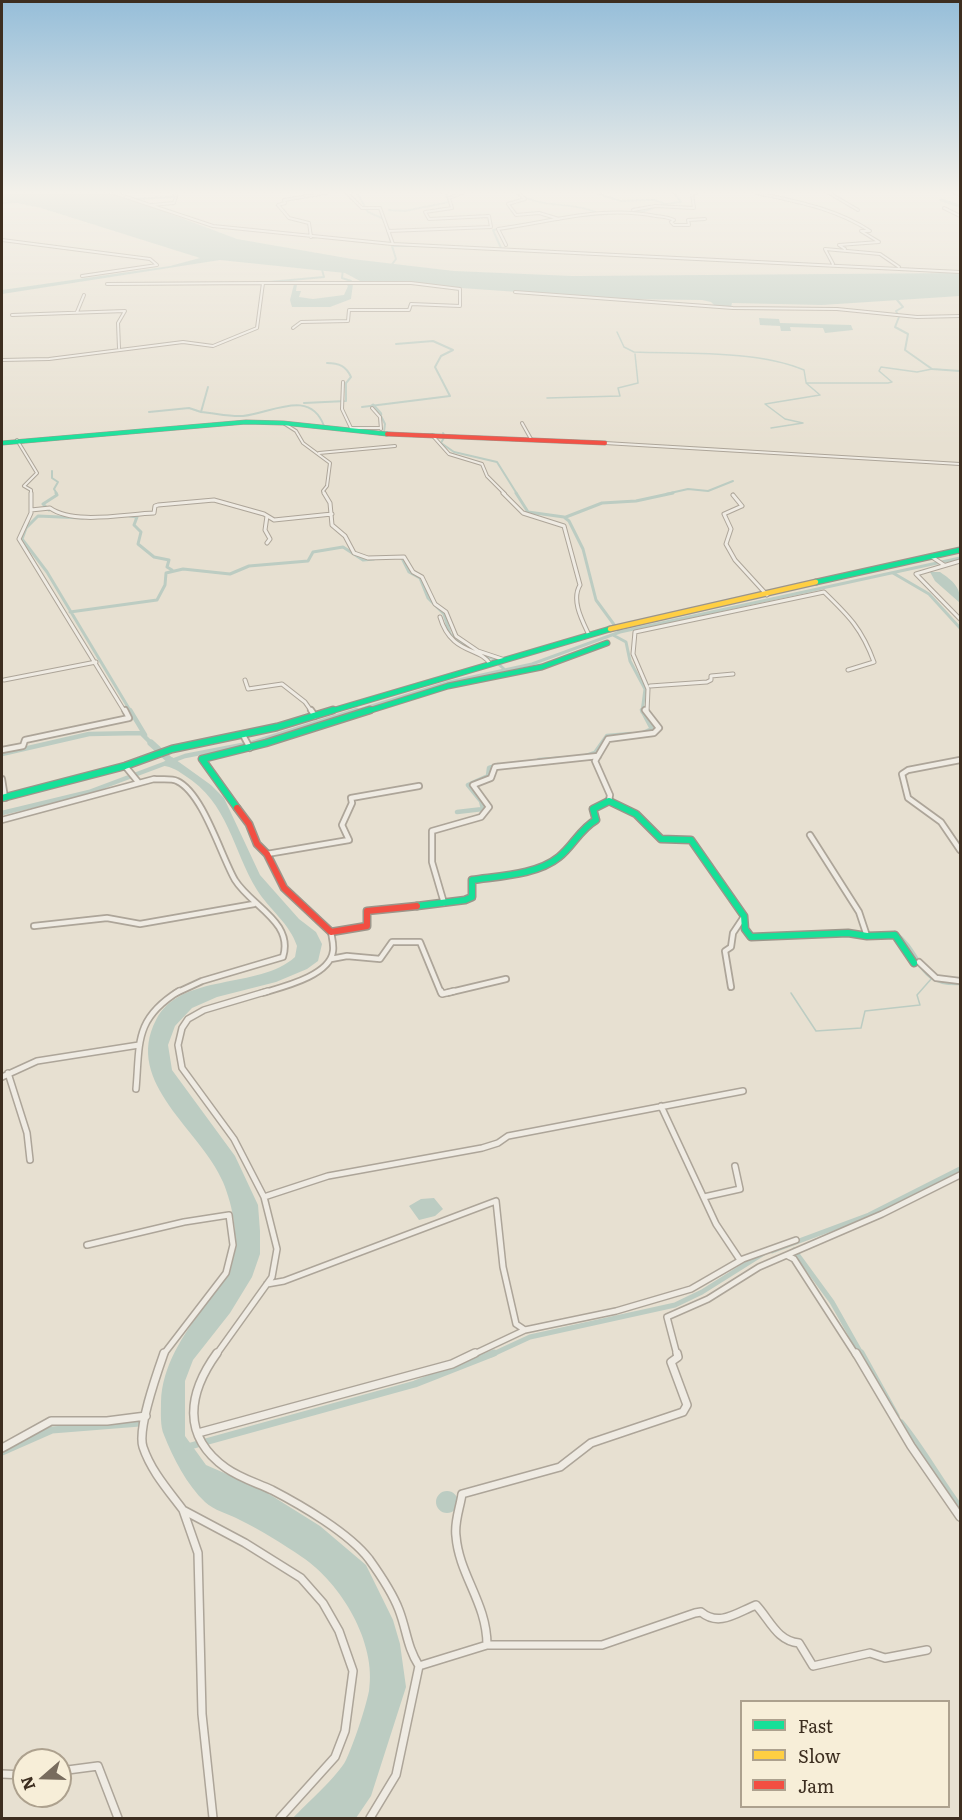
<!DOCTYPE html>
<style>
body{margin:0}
#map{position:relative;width:962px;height:1820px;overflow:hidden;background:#e7e0d1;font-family:Literata,serif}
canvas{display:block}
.frame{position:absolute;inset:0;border:3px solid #3d2e20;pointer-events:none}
.legend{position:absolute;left:740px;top:1700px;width:210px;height:108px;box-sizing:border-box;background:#f7eed8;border:2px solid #ada18e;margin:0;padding:8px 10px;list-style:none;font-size:18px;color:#3d2e20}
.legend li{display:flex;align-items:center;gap:12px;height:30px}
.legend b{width:30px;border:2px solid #ada18e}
.north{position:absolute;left:12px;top:1748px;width:60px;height:60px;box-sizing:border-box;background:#f7eed8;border:2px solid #ada18e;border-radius:50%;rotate:250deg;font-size:16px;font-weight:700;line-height:24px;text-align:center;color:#3d2e20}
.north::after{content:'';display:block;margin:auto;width:21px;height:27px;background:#786c5e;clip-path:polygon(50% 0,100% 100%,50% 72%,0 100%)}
</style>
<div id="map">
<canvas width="962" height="1820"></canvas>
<div class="frame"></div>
<ul class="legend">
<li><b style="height:8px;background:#16e098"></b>Fast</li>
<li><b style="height:8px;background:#ffcf43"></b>Slow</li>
<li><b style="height:8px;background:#f24e42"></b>Jam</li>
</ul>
<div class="north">N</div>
</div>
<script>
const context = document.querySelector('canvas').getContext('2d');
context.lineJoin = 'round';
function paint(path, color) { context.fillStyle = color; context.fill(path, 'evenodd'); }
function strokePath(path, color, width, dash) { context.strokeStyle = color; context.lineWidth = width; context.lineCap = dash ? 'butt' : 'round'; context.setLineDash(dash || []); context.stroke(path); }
paint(new Path2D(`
 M2,193H108L134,200L237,239L352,259L454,271L573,276L960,273V296L822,305L732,303L731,307L715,306L711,302L702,300L619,299L360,281L345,273L220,260L2,294V290L170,266L200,258L41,208L2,200Z
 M345,283L353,284L351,299L330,307H292L290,300L294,284H297L296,291H301L299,297L313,299L344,295L348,286Z
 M759,318L779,319L780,323L851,325L853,330L825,333L823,328L790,327L791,331H781L780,326L760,325Z
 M930,572H940C953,581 961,587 960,603L935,581Z
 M172,757L211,785L224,798L260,875L299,919L316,932L322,944L318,961L307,969L276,982L217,997L192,1008L175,1026L168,1045L172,1070L235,1156L258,1205L260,1231V1254L252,1277L230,1313L193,1360L185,1381V1436L206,1465L261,1489L320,1526L366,1565L393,1620L400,1644L406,1687L371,1796L356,1818H293C306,1804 338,1776 346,1760C354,1743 365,1710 369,1691C377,1643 341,1583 302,1557C283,1544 261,1530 240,1520C229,1514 213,1510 205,1502C187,1485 173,1458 164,1435C160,1426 161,1413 161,1402C162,1366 183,1335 204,1307C214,1293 226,1281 231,1265C240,1240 233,1206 223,1182C202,1131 123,1083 156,1020C180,972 259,990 295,957L297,946C290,924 269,909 257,890C232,849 229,803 184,775C176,769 169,766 159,765Z
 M434,1198L443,1209L435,1216L419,1220L409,1206L421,1199Z
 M436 1502a11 11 0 1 1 22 0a11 11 0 1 1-22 0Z`), '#bcccc2');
strokePath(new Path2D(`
 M617,332L624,347L634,352C684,354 758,350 804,370L806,382
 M547,398L620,396L618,388L638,383L635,354
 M771,428L803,423L785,419L765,404L820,395L806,383H888L892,382L879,371L881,367L917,372L932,369
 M791,993L816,1031L861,1028L865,1011L920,1005L917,995L932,978`), '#bcccc2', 1.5);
strokePath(new Path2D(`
 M357,193L368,212L384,219L392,246H416
 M442,193H458
 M535,193H572
 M597,193L620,201L654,200L666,204L681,202L674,193
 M521,195C544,209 571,201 595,212
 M135,199L172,197L174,193
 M2,203L18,202
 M389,210L405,211L449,202L446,194
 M558,218L644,211L666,204
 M501,248L493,230L518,225
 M390,267L396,259L392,246
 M343,269L342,278L351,281
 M258,283L324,277L321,266
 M893,295L903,307L896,311L899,317L895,327L908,334L905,350L932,369L960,371
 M304,403L346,401V383L351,377C346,366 339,363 327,363
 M362,407L450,396L435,367L441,356L453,350L433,341L396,344
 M149,412L189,408L201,412L208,387
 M201,412C215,413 229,417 243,416C272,413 310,388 324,426L329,428
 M380,414L385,424L384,432L405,434
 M364,431L382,432
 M443,433L445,436L441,443L454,452L497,462L517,494
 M413,434H434
 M52,471V478L58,482L54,489L57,494
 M666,494L688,489L708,491L733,481`), '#bcccc2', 2);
strokePath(new Path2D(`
 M516,493L528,512L564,517L569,521L583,549L596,600L618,630
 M49,510L43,504L57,495L56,493
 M130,516L137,517L134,525L141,532L138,544L154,557L169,560L167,567L172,570
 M566,517L602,503L636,501L673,493
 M83,518L38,516L26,528L22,539L47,572L131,712
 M397,557L402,558L409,572L420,578L428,598L444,614L450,634L469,649
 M893,573L929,594L960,628
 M70,612L157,600L165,585L166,573L183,569L230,574L249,566L308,561L313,552L343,547L363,560L374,559
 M613,635L626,642L630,661L645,689L642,712
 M479,654L492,658L504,669
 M352,712L449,682L532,664L620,632L960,558`), '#bcccc2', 3);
strokePath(new Path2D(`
 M130,710L145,735
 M642,710L652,729L643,733
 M2,754L89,734L141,733L151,743
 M586,756L595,753L607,736L631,734
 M539,760L569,758
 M457,812L483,809L481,801L468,785L488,776L489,768L498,765
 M2,813L89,792L185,756L252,743L357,710
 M895,933C923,954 916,985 960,983`), '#bcccc2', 4.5);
strokePath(new Path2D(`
 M794,1250L832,1302L862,1355
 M772,1251L869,1215L960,1169
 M491,1355L530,1337L675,1305L702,1292L764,1253`), '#bcccc2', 5);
strokePath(new Path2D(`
 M861,1353L896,1416
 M901,1423C923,1450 939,1480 960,1508
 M187,1447L415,1384L494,1353
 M2,1452L52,1430L140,1423`), '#bcccc2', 7);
strokePath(new Path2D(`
 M941,200L960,206`), '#bcccc2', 3);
strokePath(new Path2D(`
 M373,406L380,414`), '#bcccc2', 4.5);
strokePath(new Path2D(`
 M151,743L174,764`), '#bcccc2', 7);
const streetFar4 = new Path2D(`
 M114,193L213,226L392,244
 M347,193L362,208H380L393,244L960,272
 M518,193L525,199L508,204L516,215L539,213L559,219
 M757,193C797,202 835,208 870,231H861L879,242L839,245L845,249
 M829,193L858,210
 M955,193L960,195
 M151,205L174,203L177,193
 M944,208L960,216
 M633,210L655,206L694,208L692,194L696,193
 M388,231L491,227L489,216L429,219L425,212L452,208L449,198L462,193
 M311,237L309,223L289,218L278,205L285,203L284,200L326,193
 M2,240L150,259L157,265L82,276
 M506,245L498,229C551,222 602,205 656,216C663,217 668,217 674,220L671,222L674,225H689L688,220L705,219
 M833,264L825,249L880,254L899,267
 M263,283H411L460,289V306L411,304L409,310H349L348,321L301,322L293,328
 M515,292L733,308L837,309L917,317L960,316
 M77,312L84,295
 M12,315L125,311L118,323L119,348
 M2,360L49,359L183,342L213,346L257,328L263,283L107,284
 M343,382L342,409L351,428H381
 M372,408L380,417L381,429
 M522,423L531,439
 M285,424L296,431L303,443L330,463L327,486L323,491L325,494
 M432,435L449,454L482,464L487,476L505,494
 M17,440L37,473L24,486L31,490V494
 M605,443L960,464
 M319,453L395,446`);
const streetFar3 = new Path2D(`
 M31,493V513L19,539L125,712
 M324,493L330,503L332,525L345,536L354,553L368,558L404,557L413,572L422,577L435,604L446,612L456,636L478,651L505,660
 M503,493L523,513L564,526L580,585C571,600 582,620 589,635
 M733,495L742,506L724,514L731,529L726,544L735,560L767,595
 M31,510L50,508C74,525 125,514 154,513L155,506L158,505L214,500L264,514L274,520L332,514
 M267,516L265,530L270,539L267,543
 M932,557L944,565
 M960,561L916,574L960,619
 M440,617C451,655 481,647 490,664
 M4,680L96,662
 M245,680L248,689L282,684L305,702L312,712
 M650,686L707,682L711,680V676L733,674
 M647,712L648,689L633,654L635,632L824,592C849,616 862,629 874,662L848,670`);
const streetFar2 = new Path2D(`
 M311,710L315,716
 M243,735L250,748
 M2,750L23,746L25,740L129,718L125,710
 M960,760L908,770L902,774L908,798L941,822L960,850
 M125,766L139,783
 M2,779L5,798
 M609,801L610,795L595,761L608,739L654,733L659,728L645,710
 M2,820L154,779C160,780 171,778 177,781C203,793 221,856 235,880C251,906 294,922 283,957L202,981L176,993
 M810,835L859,912L867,936
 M267,854L349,840L342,825L352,803L351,798L419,786
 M444,903L432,862V831L481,817L489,807L473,785L491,778L495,767L598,756
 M34,926L107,918L140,924L254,904
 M331,959L347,956L380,959L392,942H420L441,993
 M919,962L936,978L960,981
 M731,987L725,951L731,947L733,933L743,918
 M262,993C282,987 330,976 333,951C334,945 332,938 331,932
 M447,993L506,979`);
const streetFar1 = new Path2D(`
 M441,991L442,994L454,991
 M8,1073L27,1133L30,1160
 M2,1077L37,1061L139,1045
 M136,1089C140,1043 134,1019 179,991
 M661,1106L716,1224L740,1260
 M264,1197L234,1139L182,1068L178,1045L182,1028L188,1019L204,1010L268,991
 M704,1197L740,1189L735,1166
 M87,1245L184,1222L229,1215L233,1245L226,1273L163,1355
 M788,1256L794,1259L856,1355
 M267,1284L284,1281L496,1201L503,1267L516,1324L525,1330L616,1311L691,1289L743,1259L796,1240
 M216,1355L272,1277L277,1249L264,1197L328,1176L482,1148L498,1143L508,1136L743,1091
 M472,1355L525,1330
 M677,1355L667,1317L708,1299L759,1267L882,1214L960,1175`);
const street = new Path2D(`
 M164,1353C157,1373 137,1429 143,1447C151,1471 168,1490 183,1510
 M217,1353C188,1393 181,1436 226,1468C240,1478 257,1483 272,1490C301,1505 349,1533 369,1559C379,1573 393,1594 399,1610C407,1631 407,1647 419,1666
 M856,1353L911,1446L960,1517
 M198,1433L452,1364L475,1353
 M2,1448L51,1421H107L146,1416
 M487,1645H602L695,1613L701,1612C719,1627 736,1613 756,1605C770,1620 777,1641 799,1643L813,1666L870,1653L885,1658L927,1650
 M60,1771L98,1766L118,1818
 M2,1774L24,1775
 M213,1818L202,1714L198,1553L183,1510L245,1543L301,1578L323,1603L339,1631L353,1671L345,1731L335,1757L280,1818
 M370,1818L396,1775L419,1666L487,1645C487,1603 459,1575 456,1536C454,1522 460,1508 462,1494L560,1467L591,1443L683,1412L687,1405L671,1362L678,1357L677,1353`);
const fastFar2 = new Path2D(`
 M2,443L246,422L283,423L387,434`);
const fastFar1 = new Path2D(`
 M816,582L960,550
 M328,712L610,629
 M365,712L448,686L542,667L607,643`);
const fast = new Path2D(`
 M2,798L125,766L172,749L277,727L333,710
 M237,808L202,759L266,743L370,710
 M417,906L465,900L472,897V880C499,876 537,875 559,857C573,846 580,829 596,820L593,809L609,801L636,814L661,839L691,840L744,916L745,929L751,937L848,933L867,936L895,935L914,963`);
const slow = new Path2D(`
 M610,629L816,582`);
const jamFar1 = new Path2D(`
 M387,434L605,443`);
const jam = new Path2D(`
 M237,808L249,824L257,844L267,854L284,888L331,932L367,926V911L417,906`);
strokePath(streetFar4, '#ada599', 4);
strokePath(streetFar3, '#ada599', 5);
strokePath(streetFar2, '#ada599', 8);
strokePath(streetFar1, '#ada599', 8);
strokePath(street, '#ada599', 10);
strokePath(fastFar2, '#9c958a', 5);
strokePath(fastFar1, '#9c958a', 7);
strokePath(fast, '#9c958a', 9);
strokePath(slow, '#9c958a', 7);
strokePath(jamFar1, '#9c958a', 5);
strokePath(jam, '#9c958a', 9);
strokePath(streetFar4, '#efebe3', 2);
strokePath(streetFar3, '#efebe3', 3);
strokePath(streetFar2, '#efebe3', 4.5);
strokePath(streetFar1, '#efebe3', 5);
strokePath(street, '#efebe3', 7);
strokePath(fastFar2, '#16e098', 4);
strokePath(fastFar1, '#16e098', 4.5);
strokePath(fast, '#16e098', 6);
strokePath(slow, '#ffcf43', 4.5);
strokePath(jamFar1, '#f24e42', 4);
strokePath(jam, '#f24e42', 6);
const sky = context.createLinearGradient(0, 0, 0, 448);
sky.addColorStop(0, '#96bed9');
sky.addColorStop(0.43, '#f4f1ea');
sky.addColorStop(1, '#f4f1ea00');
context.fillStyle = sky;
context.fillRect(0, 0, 962, 448);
</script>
